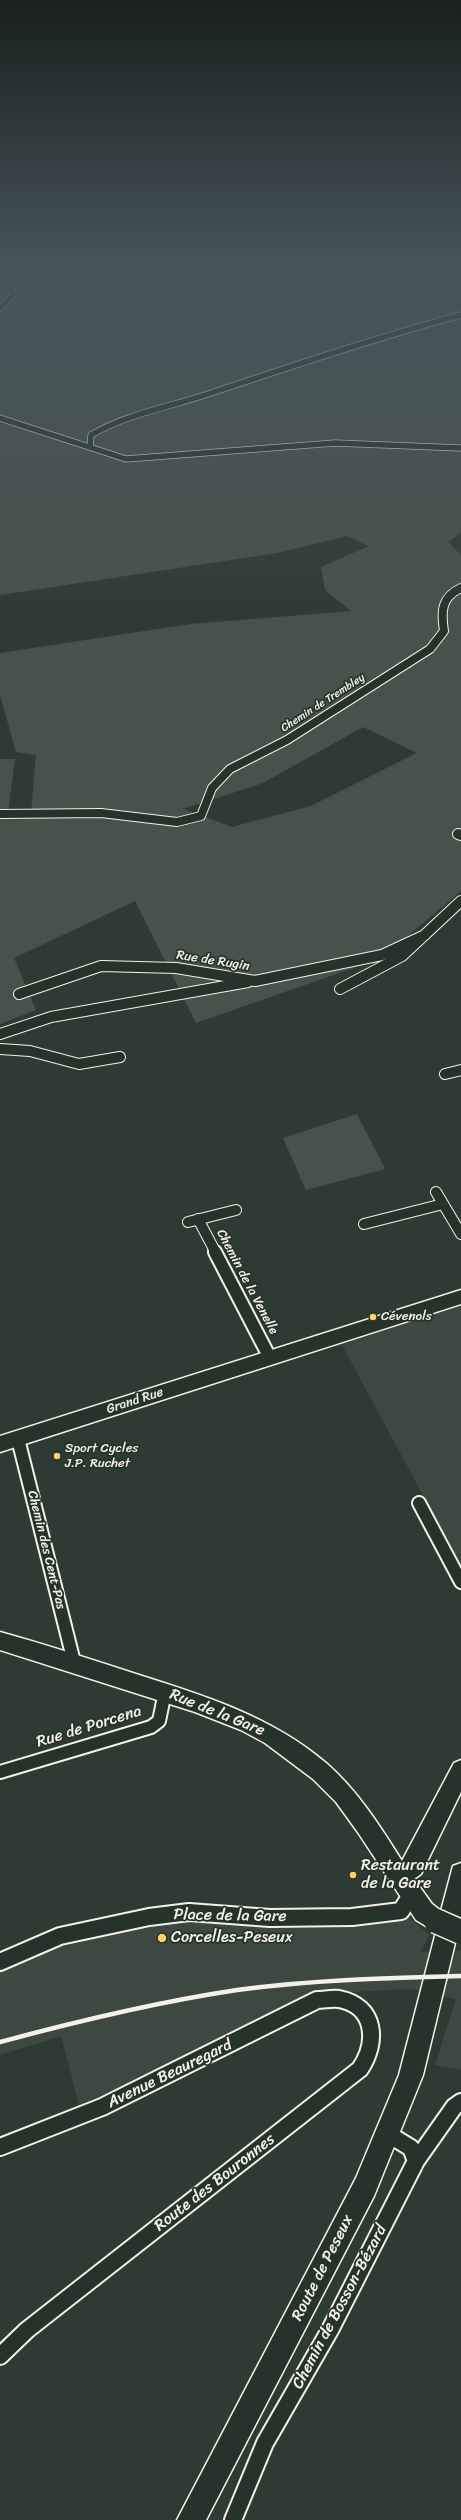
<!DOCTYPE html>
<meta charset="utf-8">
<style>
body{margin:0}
canvas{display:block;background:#2e3b34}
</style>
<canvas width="461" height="2520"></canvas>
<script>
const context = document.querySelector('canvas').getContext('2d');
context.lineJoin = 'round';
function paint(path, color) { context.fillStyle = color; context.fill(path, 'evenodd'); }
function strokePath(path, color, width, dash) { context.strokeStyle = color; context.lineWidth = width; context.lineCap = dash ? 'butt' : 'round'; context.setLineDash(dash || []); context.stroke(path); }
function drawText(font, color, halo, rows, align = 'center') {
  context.font = font + ' Sriracha,sans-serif'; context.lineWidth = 3.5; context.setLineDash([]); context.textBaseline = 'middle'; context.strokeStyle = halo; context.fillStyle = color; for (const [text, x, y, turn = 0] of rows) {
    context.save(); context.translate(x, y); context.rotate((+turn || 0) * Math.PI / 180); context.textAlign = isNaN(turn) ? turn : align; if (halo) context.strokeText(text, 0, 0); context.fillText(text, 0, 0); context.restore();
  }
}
paint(new Path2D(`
 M461,1304V1566L342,1345Z
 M401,1911L429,1935L421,1952L461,1950V2070L435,2065L456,1999L412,1989L332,1993L79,2105L61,2036L0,2055V1962L149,1917Z`), '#3c4841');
paint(new Path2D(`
 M0,270H461V533L448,542L461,555V891L382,958L196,1023L135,901L14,958L36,1010L0,1024V814L31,813L36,755L16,752L0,695V653L191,624L351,611L325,590L321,567L369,546L347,536L277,553L0,595ZM363,727L417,753L311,806L232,827L183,809L263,783Z
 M0,759H15L8,812H0Z
 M357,1114L385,1169L306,1190L283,1138Z`), '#48524c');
const minorFar4 = new Path2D(`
 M0,286L15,293L0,308
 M0,418L126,459L335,443L461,448
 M90,447L91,435C127,414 169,407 208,394C292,366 376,338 461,315`);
const minorFar3 = new Path2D(`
 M0,814L101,813L177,822L201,816L212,788L230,769L287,740L430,649L444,631C441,612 441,597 461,588`);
const minorFar2 = new Path2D(`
 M458,834L461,835
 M340,989L402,956L461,901
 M19,994L101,966L176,968L255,981L382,955L425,935
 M0,1034L51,1017L248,982
 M0,1049L30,1051L79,1064L120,1057
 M445,1074L461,1070
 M436,1192L461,1234
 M198,1219L216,1253
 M188,1222L236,1210
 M364,1224L443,1204`);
const minorFar1 = new Path2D(`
 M215,1252L270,1358
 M18,1439L74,1662
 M419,1503L461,1582
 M0,1772L151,1727L159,1721L165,1692`);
const minor = new Path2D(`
 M0,1962L60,1936L149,1917L189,1912L270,1918L352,1917L401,1911L411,1895
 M388,2134L411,2148L416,2161
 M0,2147L102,2107L317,2000C324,2000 332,1998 339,1999C376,2006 378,2042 360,2069L27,2330L0,2356
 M233,2520L265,2443L330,2330L416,2161L454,2107L461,2102`);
const secondary = new Path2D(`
 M0,1632C47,1645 93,1660 139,1675C206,1696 272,1717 326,1763C358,1791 380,1826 402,1861L454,1763L461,1760V1792L421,1874L414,1879L432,1904L441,1911L453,1866L461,1863V1918L423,2075L374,2196L206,2520H177L356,2178L399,2075L436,1932L416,1920L357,1831L336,1802L313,1779L265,1743L241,1730L195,1712L0,1650Z`);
const primary = new Path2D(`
 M461,1290V1304L0,1452V1436Z`);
strokePath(minorFar4, '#f4f1e8', 7);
strokePath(minorFar3, '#f4f1e8', 10);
strokePath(minorFar2, '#f4f1e8', 12);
strokePath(minorFar1, '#f4f1e8', 16);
strokePath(minor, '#f4f1e8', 20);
strokePath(secondary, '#f4f1e8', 3);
strokePath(primary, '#f4f1e8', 3);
strokePath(minorFar4, '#26332d', 5.5);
strokePath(minorFar3, '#26332d', 8);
strokePath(minorFar2, '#26332d', 10);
strokePath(minorFar1, '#26332d', 12);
strokePath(minor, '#26332d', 16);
paint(secondary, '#26332d');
paint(primary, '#26332d');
strokePath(new Path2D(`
 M0,2042C78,2021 157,2002 237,1990C311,1980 386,1978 461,1976`), '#f4f1e8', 4.5);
const secondaryBridge = new Path2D(`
 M436,1921L461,1932`);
strokePath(secondaryBridge, '#f4f1e8', 27, []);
strokePath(secondaryBridge, '#26332d', 24);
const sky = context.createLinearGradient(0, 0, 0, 622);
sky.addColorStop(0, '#19201d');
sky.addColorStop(0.43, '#46555c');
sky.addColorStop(1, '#46555c00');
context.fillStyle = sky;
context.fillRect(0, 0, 461, 622);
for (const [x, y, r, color] of [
 [373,1317,4,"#ffd166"],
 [57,1456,4,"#ffd166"],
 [353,1875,4,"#ffd166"],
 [162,1938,5,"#ffd166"]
]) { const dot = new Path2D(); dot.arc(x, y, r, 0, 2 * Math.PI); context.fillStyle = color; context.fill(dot); strokePath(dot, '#26332d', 1.5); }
drawText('11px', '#f4f1e8', '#26332d', [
 ["Chemin de Trembley",323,703,-33]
]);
drawText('13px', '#f4f1e8', '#26332d', [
 ["Rue de Rugin",213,961,9],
 ["Chemin de la Venelle",247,1282,62],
 ["Grand Rue",135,1401,-18],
 ["Chemin des Cent-Pas",46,1550,76]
]);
drawText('13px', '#f4f1e8', '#26332d', [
 ["Cévenols",381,1317],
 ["Sport Cycles",65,1449],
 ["J.P. Ruchet",65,1464]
], 'left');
drawText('16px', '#f4f1e8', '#26332d', [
 ["Rue de la Gare",217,1713,22],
 ["Rue de Porcena",89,1727,-17],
 ["Place de la Gare",230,1916,1],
 ["Avenue Beauregard",170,2074,-26],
 ["Route des Bouronnes",215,2183,-38],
 ["Route de Peseux",323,2268,-63],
 ["Chemin de Bosson-Bézard",340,2307,-62]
]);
drawText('16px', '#f4f1e8', '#26332d', [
 ["Restaurant",361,1866],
 ["de la Gare",361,1884],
 ["Corcelles-Peseux",171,1938]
], 'left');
</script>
